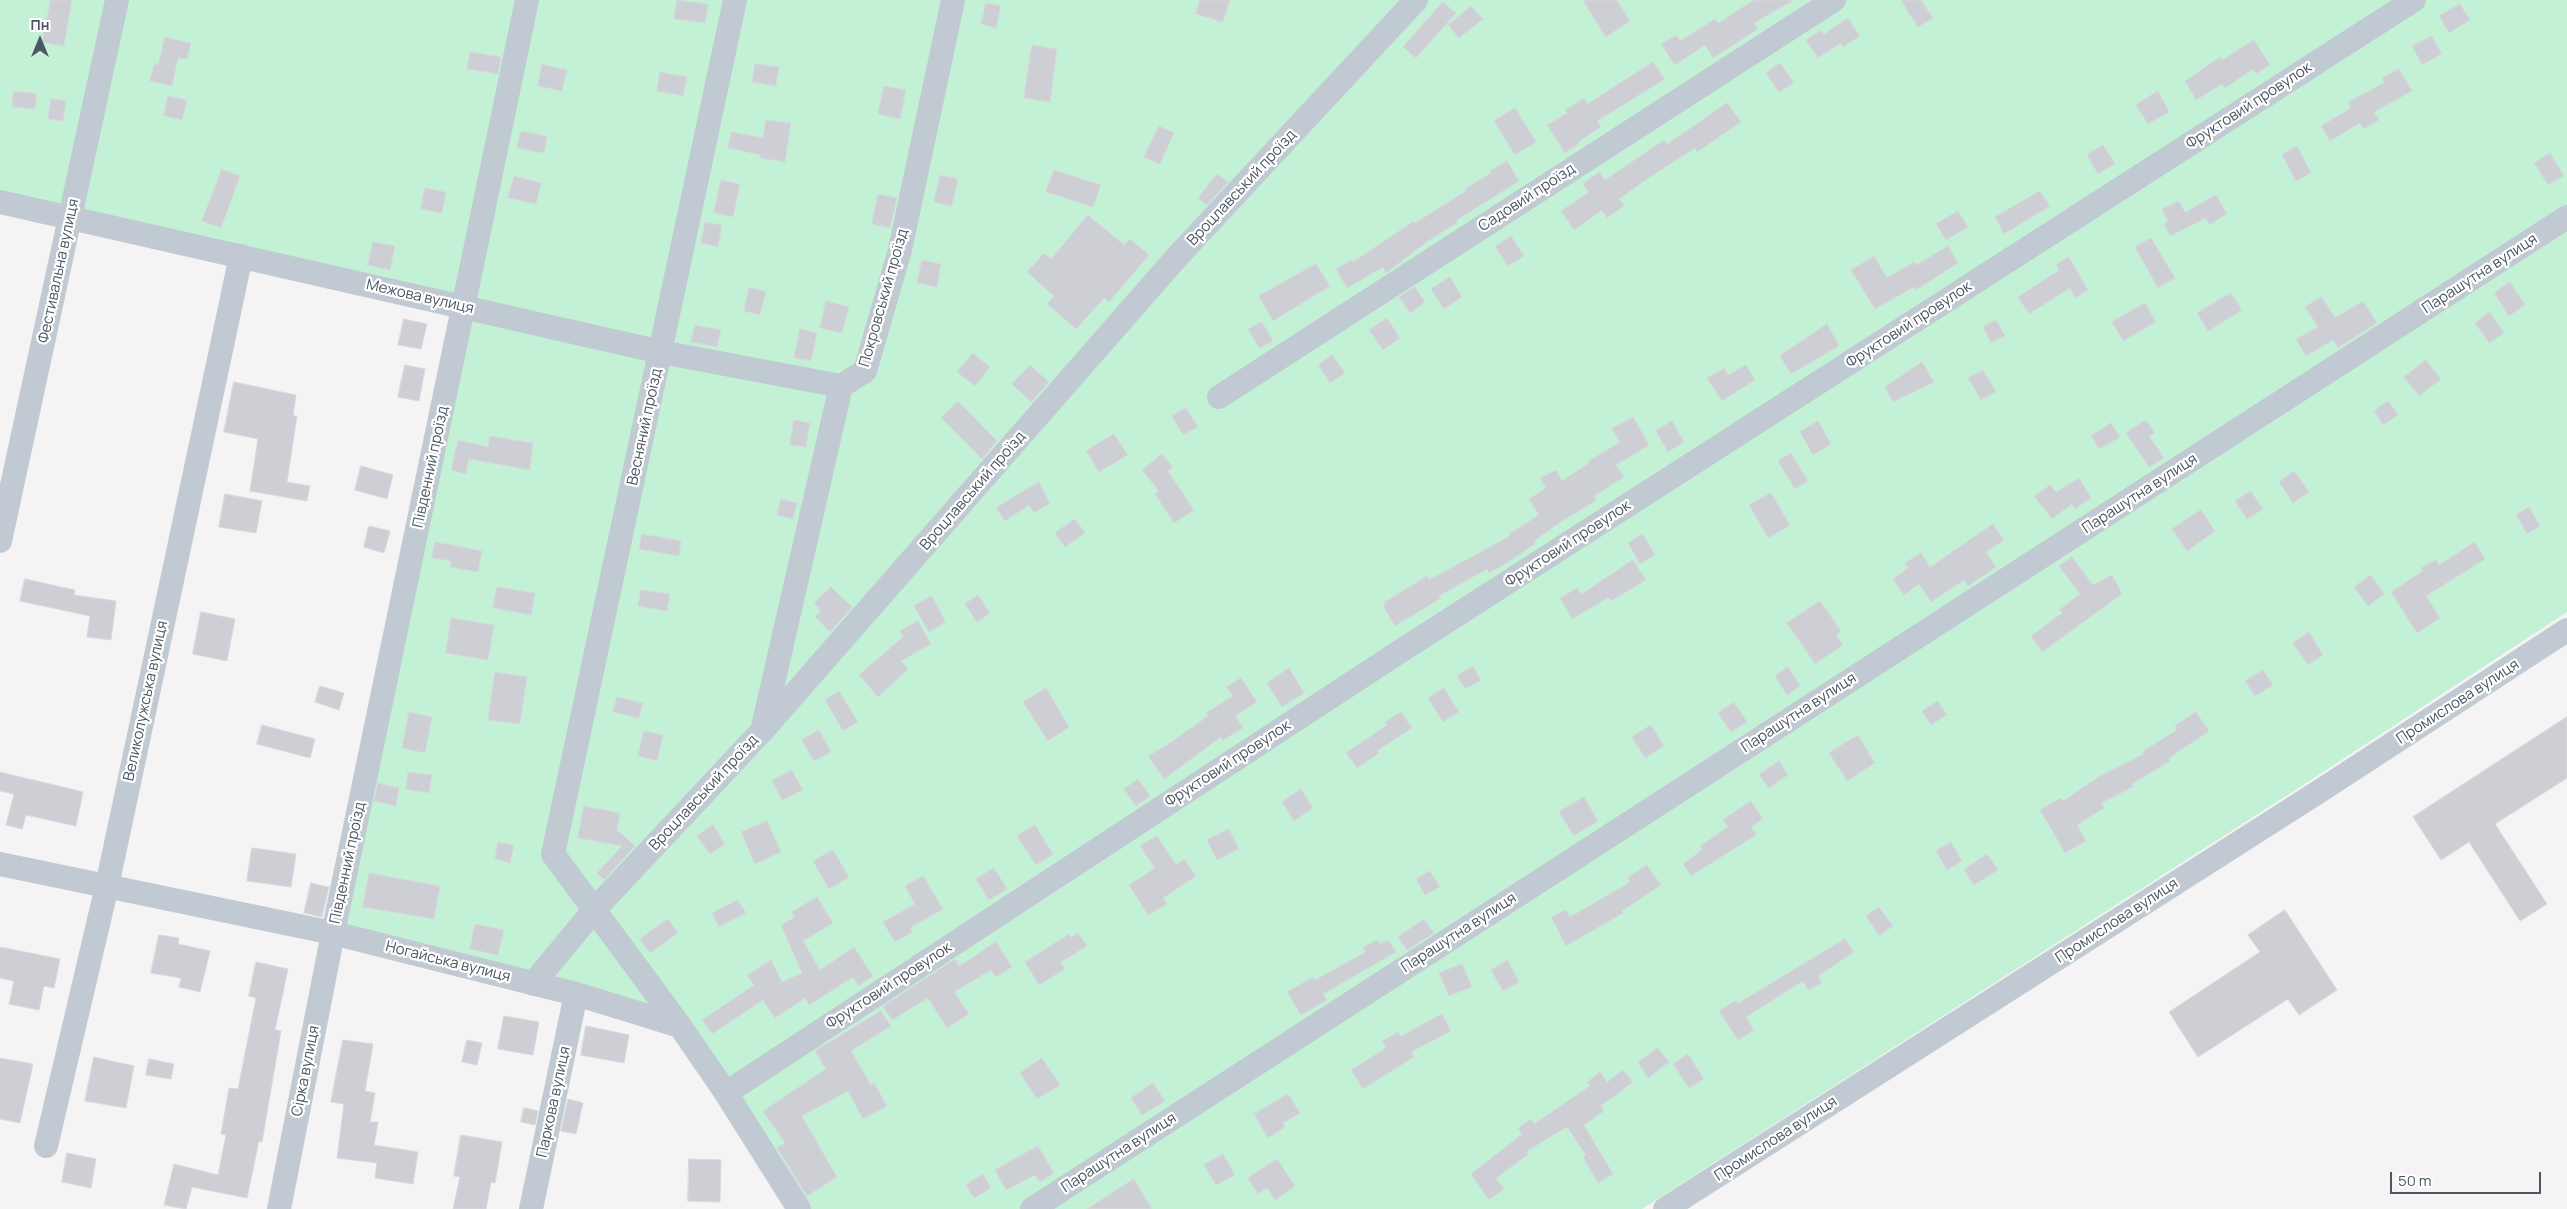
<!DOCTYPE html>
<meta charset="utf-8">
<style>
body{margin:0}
#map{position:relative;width:2567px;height:1209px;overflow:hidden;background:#f5f3f3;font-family:Manrope,sans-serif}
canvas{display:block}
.north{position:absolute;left:15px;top:15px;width:50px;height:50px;-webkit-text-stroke:4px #fff;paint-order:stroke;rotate:0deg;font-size:14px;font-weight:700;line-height:20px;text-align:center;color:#4a5661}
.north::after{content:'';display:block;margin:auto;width:18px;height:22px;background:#4a5661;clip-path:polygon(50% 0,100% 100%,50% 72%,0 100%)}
.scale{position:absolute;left:2390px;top:1172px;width:151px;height:22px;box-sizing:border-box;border:2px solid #4a5661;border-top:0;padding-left:6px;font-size:15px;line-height:18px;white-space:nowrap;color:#4a5661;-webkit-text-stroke:4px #fff;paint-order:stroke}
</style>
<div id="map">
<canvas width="2567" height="1209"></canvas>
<div class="north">Пн</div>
<div class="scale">50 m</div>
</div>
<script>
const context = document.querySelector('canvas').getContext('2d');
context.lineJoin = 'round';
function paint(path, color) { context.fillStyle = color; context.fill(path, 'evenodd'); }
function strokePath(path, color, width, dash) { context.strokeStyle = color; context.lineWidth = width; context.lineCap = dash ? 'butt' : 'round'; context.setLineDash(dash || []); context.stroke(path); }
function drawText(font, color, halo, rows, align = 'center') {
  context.font = font + ' Manrope,sans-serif'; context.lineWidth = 4.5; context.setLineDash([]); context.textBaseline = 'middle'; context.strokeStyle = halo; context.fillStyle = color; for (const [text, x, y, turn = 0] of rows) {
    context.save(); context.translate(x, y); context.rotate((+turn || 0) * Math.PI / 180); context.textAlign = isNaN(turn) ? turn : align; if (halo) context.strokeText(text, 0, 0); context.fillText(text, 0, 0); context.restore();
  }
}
paint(new Path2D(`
 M0,0H2567V612L2314,778L1642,1209H799L680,1026L333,933L464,307L0,202Z`), '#c3f1d5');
const building = new Path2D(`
 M51,0H72L64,46L42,42Z
 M677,0L708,4L705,23L674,19Z
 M1200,0H1230L1223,22L1196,14Z
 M1583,0H1617L1630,21L1606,37Z
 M1754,0H1794L1754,23L1758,29L1713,58L1705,45L1675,65L1661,44L1676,35L1680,41L1715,19L1718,23Z
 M1901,0H1921L1933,18L1918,27Z
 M1443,2L1456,13L1416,58L1403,47Z
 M986,3L1001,6L996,28L981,24Z
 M2460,4L2470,20L2449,33L2439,16Z
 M1471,6L1483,19L1459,38L1448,25Z
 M1848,18L1860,36L1843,47L1841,43L1818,58L1806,40L1821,30L1824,34Z
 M2432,36L2442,54L2422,65L2412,46Z
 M165,37L191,43L187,59L178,58L172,86L150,81L154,64L158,65Z
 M2254,40L2270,65L2256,74L2253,69L2225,88L2222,84L2196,100L2185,81L2220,57L2222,60Z
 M1032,45L1057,49L1050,102L1024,98Z
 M470,52L501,57L498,74L467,69Z
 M1653,62L1665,79L1597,121L1601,127L1578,142L1579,144L1565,153L1547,125L1567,113L1565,110L1584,98L1587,104Z
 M1780,63L1794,83L1779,92L1766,73Z
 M542,64L567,70L562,91L538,86Z
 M755,64L779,67L776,86L752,82Z
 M2399,69L2412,91L2374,112L2379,120L2363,129L2360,123L2330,141L2321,126L2351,108L2348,102L2384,83L2382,78Z
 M660,72L687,77L683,96L657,91Z
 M884,86L906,90L900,119L878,114Z
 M14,91L37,94L35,109L12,107Z
 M2158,91L2169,112L2148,124L2136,105Z
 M168,96L187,100L182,120L164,116Z
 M51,99L66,101L63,121L48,119Z
 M1727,103L1741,122L1697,152L1695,148L1647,179L1619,199L1624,206L1607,218L1602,210L1574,230L1561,211L1589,192L1583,184L1599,172L1605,180L1664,140L1667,144Z
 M1515,108L1536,142L1515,155L1494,121Z
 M766,120L791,123L785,162L760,158L761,155L728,148L731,132L763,138Z
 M1159,126L1174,133L1160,164L1144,157Z
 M521,131L547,136L544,153L517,148Z
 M2103,145L2115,164L2098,174L2087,155Z
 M2297,146L2311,173L2296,181L2282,155Z
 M2550,153L2564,176L2548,185L2534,163Z
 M1507,161L1519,181L1457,220L1458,222L1428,241L1386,273L1383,267L1347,288L1336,269L1352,260L1353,262L1414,221L1415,223L1466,191L1465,189L1491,173L1490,171Z
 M222,169L240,176L221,228L202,221Z
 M1054,170L1101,185L1093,207L1046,192Z
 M1217,174L1228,182L1207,205L1198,198Z
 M940,175L958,179L952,206L934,202Z
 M514,176L541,183L536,204L508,198Z
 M721,180L740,184L733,217L714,213Z
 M425,188L446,192L442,213L421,209Z
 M2040,191L2050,206L2004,234L1995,217Z
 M878,194L897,198L890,228L872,224Z
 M2216,195L2227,214L2209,225L2206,218L2170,236L2164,224L2168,222L2162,209L2179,201L2185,212Z
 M1958,211L1968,227L1946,240L1936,224Z
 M1088,215L1124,245L1130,239L1149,255L1109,302L1104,298L1076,329L1047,304L1054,296L1027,272L1044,253L1051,259Z
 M705,222L722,225L718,247L701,243Z
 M1511,236L1524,256L1508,266L1495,247Z
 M2151,238L2175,278L2158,288L2135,247Z
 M373,242L395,246L390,270L368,265Z
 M1948,246L1958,263L1916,290L1914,287L1875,309L1851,270L1874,256L1887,278L1914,262L1916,265Z
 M2069,257L2088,290L2075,298L2070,288L2029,314L2018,297L2059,270L2056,265Z
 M922,260L941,264L937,287L917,283Z
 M1316,264L1330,286L1273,321L1259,296Z
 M1450,277L1462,297L1444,309L1431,289Z
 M2510,282L2525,305L2509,316L2494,293Z
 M1415,287L1425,302L1410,313L1399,297Z
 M749,288L766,291L760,315L744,311Z
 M2231,293L2242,310L2208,331L2197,313Z
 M2322,297L2335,318L2363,301L2377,323L2338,348L2333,340L2306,356L2296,339L2318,327L2305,307Z
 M826,301L849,307L842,333L820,328Z
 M2145,303L2156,322L2123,341L2112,322Z
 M2490,312L2504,333L2489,343L2475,323Z
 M1387,318L1400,338L1383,350L1369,330Z
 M404,319L427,324L421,349L398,345Z
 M1996,320L2005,336L1991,343L1983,327Z
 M1262,322L1273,341L1259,348L1248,329Z
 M1827,324L1839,346L1791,374L1780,356Z
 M695,325L721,330L717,347L691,342Z
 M800,329L817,333L811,361L794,358Z
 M973,353L990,367L975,386L957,372Z
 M1332,355L1345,373L1330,383L1318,365Z
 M2426,360L2441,379L2419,396L2404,377Z
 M1922,362L1934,382L1893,402L1885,387Z
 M405,365L425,369L419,401L398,397Z
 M1030,365L1049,382L1031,402L1012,384Z
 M1746,365L1755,380L1722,401L1707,378L1724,368L1728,375Z
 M1983,370L1996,392L1981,400L1968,378Z
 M234,382L296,395L293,416H297L287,482L310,486L307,501L250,491L258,439L224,432Z
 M958,401L997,441L982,459L941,418Z
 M2388,401L2398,415L2383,425L2374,411Z
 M1186,408L1198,427L1183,435L1172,416Z
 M1633,417L1649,445L1616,465L1624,477L1594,496L1597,500L1562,521L1534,541L1536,543L1507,563L1489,573L1487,569L1439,596L1441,598L1395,626L1383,606L1386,604L1385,602L1427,576L1429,580L1510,536L1509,534L1539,515L1529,499L1546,488L1540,478L1556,470L1562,481L1589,463L1587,462L1620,442L1612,429Z
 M794,420L810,423L806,447L790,445Z
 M2146,420L2155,433L2149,436L2164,458L2149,467L2126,433Z
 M1672,421L1684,442L1668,452L1656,431Z
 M1818,421L1831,444L1813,455L1800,432Z
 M2111,423L2120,437L2099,449L2091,436Z
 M1114,434L1128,455L1099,472L1086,451Z
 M490,436L533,443L530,470L469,459L466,474L451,470L458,440L488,447Z
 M1791,453L1808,481L1795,489L1778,461Z
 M1162,454L1173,467L1168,471L1194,510L1174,523L1155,494L1159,491L1142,470Z
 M361,466L393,475L387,499L355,490Z
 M2294,471L2309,492L2293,503L2279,482Z
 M2079,478L2091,498L2075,509L2072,504L2052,519L2034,496L2050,485L2056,492Z
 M1039,482L1050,503L1034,513L1029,505L1005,521L996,508Z
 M2251,491L2263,509L2247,519L2235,501Z
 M1771,493L1790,525L1768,538L1749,505Z
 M225,494L262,501L256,533L219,527Z
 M781,499L797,503L793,519L777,515Z
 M2529,507L2540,526L2527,534L2516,515Z
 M2201,510L2215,531L2187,551L2172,529Z
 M1075,519L1085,533L1065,547L1055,533Z
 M1993,524L2004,540L1986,552L1996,567L1968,586L1964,580L1931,602L1919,584L1904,595L1893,579L1908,568L1905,563L1921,553L1930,567Z
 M369,526L390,531L384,553L364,547Z
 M642,534L681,541L679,556L639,549Z
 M1643,534L1655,555L1640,564L1628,543Z
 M435,542L482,551L478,572L450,567L451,561L432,558Z
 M2475,542L2485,559L2426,596L2440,618L2417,633L2391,592L2423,571L2421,568L2436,560L2439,565Z
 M2072,557L2093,585L2112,575L2122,594L2042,652L2031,636L2062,613L2059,610L2080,594L2059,566Z
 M1633,560L1646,580L1611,601L1609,597L1572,619L1560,598L1577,588L1581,594Z
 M2371,575L2384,594L2368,606L2354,587Z
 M25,579L75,590L74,595L116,601L111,640L87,637L90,616L20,601Z
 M497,587L535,593L531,615L493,608Z
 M831,587L852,607L830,632L815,617L821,611L814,603Z
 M641,590L670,594L667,611L638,606Z
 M978,595L990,613L977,622L965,604Z
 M932,596L946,622L929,632L914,606Z
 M1820,601L1841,631L1836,635L1843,645L1815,664L1787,623Z
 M201,612L235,619L227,661L193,654Z
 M451,618L494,625L488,660L446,653Z
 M918,621L931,644L901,661L908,669L878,697L859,675L903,637L900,631Z
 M2309,632L2323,655L2308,665L2293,643Z
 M1473,666L1481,680L1465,689L1457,676Z
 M1788,667L1800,686L1787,695L1775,676Z
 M1289,668L1304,693L1282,707L1267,683Z
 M2263,670L2273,685L2255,696L2245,681Z
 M495,672L527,677L520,724L488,720Z
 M1241,678L1257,702L1235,716L1243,728L1223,740L1221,737L1164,779L1148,756L1164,747L1208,716L1206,713L1233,696L1227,687Z
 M320,686L344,693L339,710L315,702Z
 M1046,688L1069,727L1048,741L1023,702Z
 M1444,688L1459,712L1443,722L1428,698Z
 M839,691L858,722L843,731L825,700Z
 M617,697L643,703L639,718L613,712Z
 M1938,701L1947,715L1931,725L1922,711Z
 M1734,702L1747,722L1731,732L1718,713Z
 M409,712L432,717L425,753L402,748Z
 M1401,712L1412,728L1377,751L1379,753L1357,768L1346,753L1387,725L1385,722Z
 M2196,712L2209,731L2169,758L2170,761L2132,784L2133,787L2101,803L2104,808L2077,825L2086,841L2065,853L2040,810L2061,798L2063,801L2100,776L2144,754L2142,752L2177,730L2175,726Z
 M2567,717V778L2495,824L2547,904L2520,921L2469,842L2441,860L2413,817Z
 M262,725L315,739L310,758L257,744Z
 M1651,725L1664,746L1645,758L1632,737Z
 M819,730L831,752L814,761L802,740Z
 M644,731L663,735L657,761L638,756Z
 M1858,735L1875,763L1847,781L1829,753Z
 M1779,761L1788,775L1769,788L1759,775Z
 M792,770L803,790L782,800L772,781Z
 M0,772L83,792L76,826L26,815L22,829L6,825L14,794L0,791Z
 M408,772L432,775L429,793L406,789Z
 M1138,779L1150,796L1136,806L1124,789Z
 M378,783L399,788L396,806L374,801Z
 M1301,789L1313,808L1294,821L1282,802Z
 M1584,797L1598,821L1574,836L1559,812Z
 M1751,801L1763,819L1751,827L1756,835L1691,876L1683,864L1702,850L1700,846L1728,827L1723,820Z
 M584,806L620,813L617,830L635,846L604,880L597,873L622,846L578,838Z
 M767,821L781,852L755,864L741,832Z
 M713,825L725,844L710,854L697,836Z
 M1035,825L1053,854L1036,865L1017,836Z
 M1229,829L1239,849L1217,860L1207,840Z
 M1157,836L1176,865L1184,859L1196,876L1163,898L1167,904L1148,915L1129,885L1155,868L1140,846Z
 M498,842L514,845L510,863L495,859Z
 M1951,842L1962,861L1947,870L1936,851Z
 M252,848L296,854L291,887L247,881Z
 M833,850L849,877L829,889L813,861Z
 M1987,854L1998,870L1974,885L1964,870Z
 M1647,865L1661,885L1622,911L1623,913L1566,946L1551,917L1566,910L1570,917L1589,906L1630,882L1628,878Z
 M994,868L1007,889L989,900L976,879Z
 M1430,871L1440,887L1425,895L1416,879Z
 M369,873L440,886L434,919L363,907Z
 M923,876L943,909L910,928L912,932L895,942L883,922L915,904L905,886Z
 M311,883L329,887L322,917L304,913Z
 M817,897L833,923L803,941L820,970L854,947L873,976L858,986L853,977L809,1005L805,998L775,1018L763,1000L712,1034L702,1020L754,985L747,975L771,960L782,982L802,973L781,925L795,917L792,912Z
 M738,900L746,913L719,927L712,913Z
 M1879,907L1893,926L1879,936L1866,916Z
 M2285,910L2337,990L2299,1015L2288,999L2198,1057L2169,1012L2260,952L2248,935Z
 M668,919L678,933L650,953L640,939Z
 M1424,919L1434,933L1407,950L1398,937Z
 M475,924L504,930L498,955L470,949Z
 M1078,933L1087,946L1061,962L1065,969L1039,985L1025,962L1069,934L1071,937Z
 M159,935L179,938L178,944L210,951L200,992L179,987L181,978L151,973Z
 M1845,939L1854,952L1818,976L1822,983L1808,990L1803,981L1746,1017L1754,1030L1738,1040L1719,1011L1736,1000L1738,1003Z
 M1377,940L1380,944L1388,940L1396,952L1323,994L1327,1000L1301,1015L1287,992L1313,977L1315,980L1366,952L1363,948Z
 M996,942L1012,967L996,977L991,970L954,992L969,1014L947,1028L928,998L892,1020L883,1006L955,959L959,966Z
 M0,947L60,959L54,988L44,986L39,1010L9,1004L14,981L0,978Z
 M1508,960L1519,982L1503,991L1491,970Z
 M256,962L288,969L275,1030L281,1031L270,1095L262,1142L259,1141L247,1198L192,1187L186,1209L164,1205L174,1164L218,1175L226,1135L221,1134L229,1088L238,1089L256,998L249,996Z
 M1462,964L1472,987L1449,996L1439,973Z
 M881,1011L891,1026L851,1051L871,1085L874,1083L887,1106L863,1119L848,1091L802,1116L837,1177L807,1196L777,1148L785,1143L763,1111L826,1069L815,1051Z
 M1442,1014L1451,1031L1411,1052L1414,1057L1363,1089L1351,1070L1386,1048L1382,1041L1398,1032L1401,1036Z
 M504,1016L539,1022L533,1055L498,1049Z
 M586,1026L629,1035L624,1063L581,1055Z
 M343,1040L373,1044L365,1091L375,1093L370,1122H378L374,1145L418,1152L413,1184L375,1178L377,1163L337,1158L344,1104L331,1102Z
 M467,1040L482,1043L477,1065L462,1062Z
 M1658,1048L1669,1062L1648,1078L1638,1063Z
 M1688,1054L1704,1079L1689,1088L1673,1064Z
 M94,1057L134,1066L126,1108L85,1101Z
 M0,1058L33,1064L20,1123L0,1119Z
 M1042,1058L1060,1085L1037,1099L1020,1073Z
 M149,1059L174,1064L171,1079L146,1075Z
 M1623,1070L1633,1082L1601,1106L1604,1111L1584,1125L1613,1174L1598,1183L1583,1157L1586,1155L1567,1127L1527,1151L1529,1154L1496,1178L1504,1189L1489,1200L1471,1174L1522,1134L1518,1128L1531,1119L1534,1124L1590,1086L1587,1082L1600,1072L1607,1082Z
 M1153,1083L1165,1101L1142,1115L1131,1098Z
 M1288,1094L1300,1113L1283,1123L1285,1127L1268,1138L1254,1114Z
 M568,1099L583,1103L576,1134L561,1131Z
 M524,1108L538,1111L535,1125L521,1122Z
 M461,1135L502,1142L495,1183L491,1182L486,1209H453L460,1177L454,1176Z
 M1038,1146L1054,1173L1040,1182L1035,1175L1006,1190L995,1170Z
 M67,1153L96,1159L91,1188L62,1182Z
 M1223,1154L1235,1175L1216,1185L1204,1165Z
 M689,1159L721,1160L720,1202L688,1201Z
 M1277,1159L1295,1186L1275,1200L1267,1188L1258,1194L1248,1178Z
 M983,1174L991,1188L974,1198L966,1185Z
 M1134,1179L1152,1209H1087Z`);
paint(building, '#cdcfd5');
strokePath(building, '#d7d9de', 1);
strokePath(new Path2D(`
 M0,202L661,352L841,386
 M1219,397L1834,0
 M0,541L117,0
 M763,727L841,386L865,371L900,250L953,0
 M0,864L333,933L576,994L680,1026L726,1093L799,1209
 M533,984L595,909L762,731L1176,258L1416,0
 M680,1026L553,854L735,0
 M726,1093L1393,656L2414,0
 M46,1146L107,886L241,256
 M279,1209L333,933L527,0
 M531,1209L576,994
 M1032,1209L2567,217
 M1665,1209L2323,789L2567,630`), '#c1cad2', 24);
drawText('15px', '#4a5661', '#fff', [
 ["Фруктовий провулок",2249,106,-33],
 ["Вроцлавський проїзд",1242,188,-47],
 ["Садовий проїзд",1527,198,-33],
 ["Фестивальна вулиця",59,271,-78],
 ["Парашутна вулиця",2480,274,-33],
 ["Межова вулиця",420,297,13],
 ["Покровський проїзд",884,298,-74],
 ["Фруктовий провулок",1909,325,-33],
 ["Весняний проїзд",645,427,-78],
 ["Південний проїзд",431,467,-78],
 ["Вроцлавський проїзд",973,491,-49],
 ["Парашутна вулиця",2140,494,-33],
 ["Фруктовий провулок",1568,544,-33],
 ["Великолужська вулиця",146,701,-78],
 ["Промислова вулиця",2458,702,-33],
 ["Парашутна вулиця",1799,713,-33],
 ["Фруктовий провулок",1228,764,-33],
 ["Вроцлавський проїзд",704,793,-47],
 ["Південний проїзд",348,863,-78],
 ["Промислова вулиця",2117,921,-33],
 ["Парашутна вулиця",1459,933,-33],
 ["Ногайська вулиця",448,962,14],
 ["Фруктовий провулок",889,986,-33],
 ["Сірка вулиця",306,1071,-79],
 ["Паркова вулиця",554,1102,-78],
 ["Промислова вулиця",1776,1139,-33],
 ["Парашутна вулиця",1119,1153,-33]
]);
</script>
